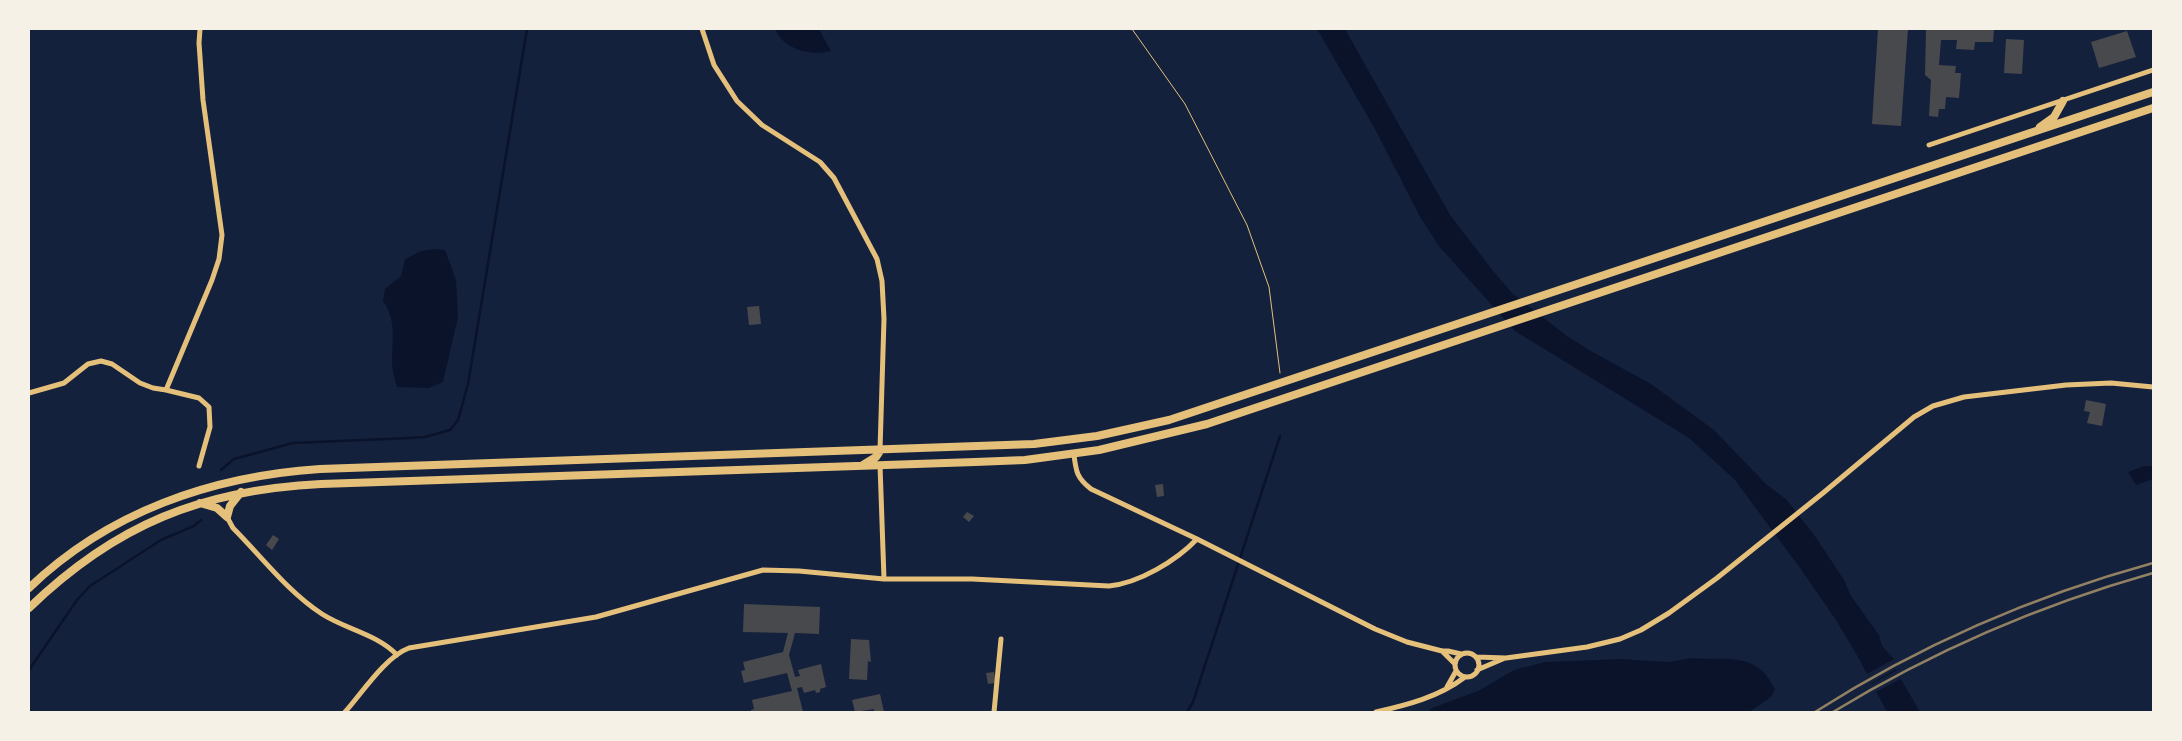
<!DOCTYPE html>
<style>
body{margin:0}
#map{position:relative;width:2182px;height:741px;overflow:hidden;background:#14213d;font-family:"Open Sans",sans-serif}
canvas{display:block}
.frame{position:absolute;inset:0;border:30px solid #f6f1e7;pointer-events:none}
</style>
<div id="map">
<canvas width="2182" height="741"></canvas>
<div class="frame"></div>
</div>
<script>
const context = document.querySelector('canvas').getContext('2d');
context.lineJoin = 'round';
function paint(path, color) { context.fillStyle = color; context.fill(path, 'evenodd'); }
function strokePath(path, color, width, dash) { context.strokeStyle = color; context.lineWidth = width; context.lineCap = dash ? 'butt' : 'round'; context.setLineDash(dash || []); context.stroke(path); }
paint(new Path2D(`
 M775,29H819L831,51C811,57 783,49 775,29Z
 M1317,29H1345L1450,215L1494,272L1513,294L1567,336L1589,350L1651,384L1714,430L1766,484L1787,500L1817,539L1844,580L1851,596L1879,635L1882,646L1894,659V667L1920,712H1887L1858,657L1836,620L1800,568L1735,480L1689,438L1515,331L1438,245L1419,215L1375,129Z
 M434,249L445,250L456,280L458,317L443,382L429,388L397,387C395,379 392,371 392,363C392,340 397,321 383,301L385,289L401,276L405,259L421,251Z
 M2144,466H2153V479L2136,485L2128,472Z
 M1692,658C1727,661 1756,650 1775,689L1771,697L1749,712H1428L1432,708L1478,691L1514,670L1545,662L1622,659L1668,662Z`), '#0b132b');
paint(new Path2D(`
 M1896,658L1898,668L1870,684L1865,675Z
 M1899,669L1904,677L1874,693L1870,685Z`), '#14213d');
strokePath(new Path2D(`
 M221,470L234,459L293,443L409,438L425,437L450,430L458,420L468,384L527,29
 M29,670L77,600L90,586L161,540L194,526L201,520
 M1187,712L1193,702L1280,436`), '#0b132b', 2.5);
paint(new Path2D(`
 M1878,29H1908L1901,126L1872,124Z
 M1926,29H1994L1993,42H1975L1974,50L1956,49L1957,40H1941L1939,65L1956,66L1955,73H1961L1959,98L1946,97L1945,109H1939L1938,117L1929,116L1931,80L1925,75Z
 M2127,31L2136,57L2099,68L2091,42Z
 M2006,39L2024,40L2022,74L2004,73Z
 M759,306L761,324L749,325L747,307Z
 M2086,400L2106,404L2102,426L2087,423L2090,412L2084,411Z
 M1163,484L1164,496L1157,497L1155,485Z
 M967,512L974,516L969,522L963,517Z
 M273,535L279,539L272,550L266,545Z
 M744,604L820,607L819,634L795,633L789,655L795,677L800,676L798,670L821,664L826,687L820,689V692L816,693L815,690L804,693L802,687L797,688L803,712H751V710L754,709L752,700L792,691L787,673L744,683L741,671L745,670L743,662L783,652L788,633L743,632Z
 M851,639L869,640L871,662L868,661L867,680L849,679Z
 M994,672L996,683L988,684L986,673Z
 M880,694L884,712H874V709L855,712L852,700Z`), '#48494c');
strokePath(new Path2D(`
 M1132,29L1185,104L1247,225L1269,287L1280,373`), '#e5c07b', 1);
strokePath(new Path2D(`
 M702,29L714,65L737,101L762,125L820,162L834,178L877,259L882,281L884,319L880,450
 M1929,145L2153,70
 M29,393L64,383L88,364L101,361L112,364L140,383L153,388L166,390
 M1074,455C1076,472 1077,478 1091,489L1197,539L1375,629L1407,642L1442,651H1448L1461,654
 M880,465L884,579
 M199,466L210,427L209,407L199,398L166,390L212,280L219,259L222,235L203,100L199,43L200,29
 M227,517L233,528C261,556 288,592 322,614C345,629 377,634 397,655
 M1442,651L1455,664
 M1455 665a12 12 0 1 1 24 0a12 12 0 1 1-24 0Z
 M1476,657L1506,658L1587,647L1620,639L1641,630L1669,613L1717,578L1823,493L1914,417L1933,406L1964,397L2066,385L2111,383L2153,387
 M1477,670L1505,658
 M1447,687L1456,671
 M345,712C362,693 385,657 409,648L596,617L763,570L799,571L884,579H972L1109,586C1139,583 1176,561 1197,539
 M994,712L1001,639
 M1376,712C1407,705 1439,697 1465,677`), '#e5c07b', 5);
strokePath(new Path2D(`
 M2040,127L2054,117L2063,101
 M863,465L876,457L880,451
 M200,503L217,508L227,517L230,506L241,492
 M29,588C108,512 212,476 320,469L1034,444L1097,436L1169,420L2153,92
 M29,608C116,524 202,490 321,484L975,462L1025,460L1099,450L1207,424L2153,108`), '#e5c07b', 8);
strokePath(new Path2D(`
 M1815,712C1920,645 2033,596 2153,563
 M1833,712C1933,651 2040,605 2153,573`), '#918062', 2.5);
</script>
